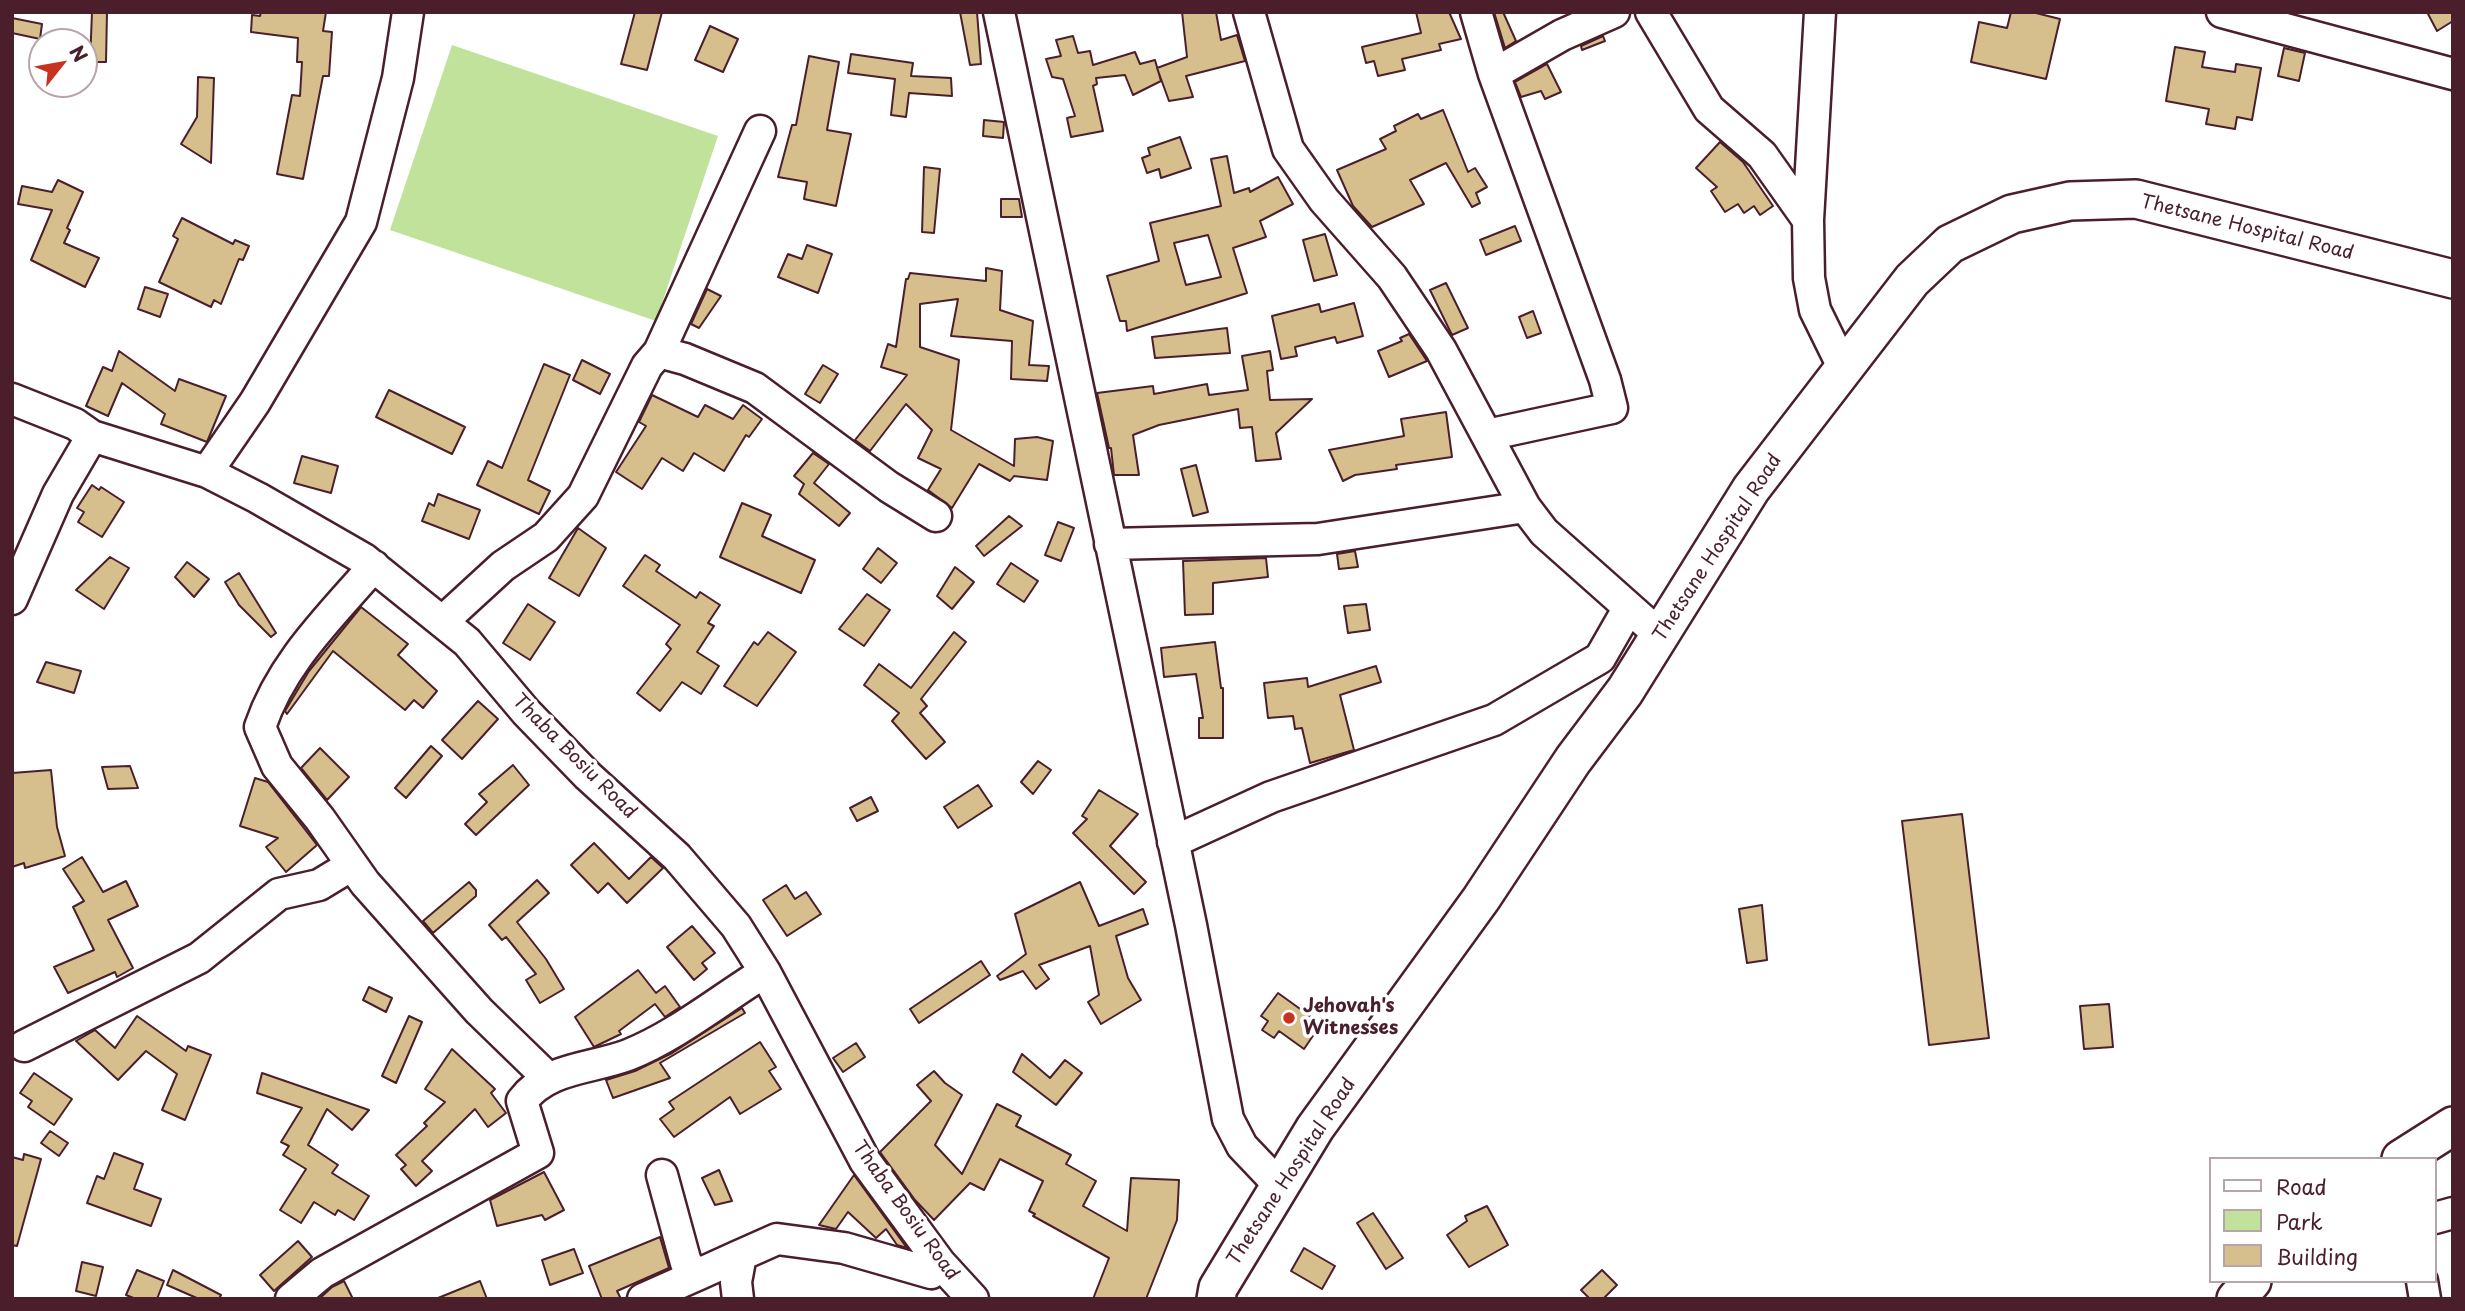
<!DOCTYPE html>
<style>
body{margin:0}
#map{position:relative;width:2465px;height:1311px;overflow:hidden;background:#fff;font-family:"Playpen Sans",sans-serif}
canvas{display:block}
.frame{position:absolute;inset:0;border:14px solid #4a1f2b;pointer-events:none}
.legend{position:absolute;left:2209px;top:1157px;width:228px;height:126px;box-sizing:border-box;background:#fff;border:2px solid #b7a5aa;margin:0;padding:9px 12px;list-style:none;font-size:21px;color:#4a1f2b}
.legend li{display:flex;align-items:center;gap:14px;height:35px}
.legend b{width:35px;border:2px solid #b7a5aa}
.north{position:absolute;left:28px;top:28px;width:70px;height:70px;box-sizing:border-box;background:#fff;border:2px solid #b7a5aa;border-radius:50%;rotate:59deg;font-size:19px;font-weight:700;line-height:28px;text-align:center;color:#4a1f2b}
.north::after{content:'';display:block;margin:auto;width:24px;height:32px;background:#c8321e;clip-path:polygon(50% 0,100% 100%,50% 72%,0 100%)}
</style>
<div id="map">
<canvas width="2465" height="1311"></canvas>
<div class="frame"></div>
<ul class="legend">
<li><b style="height:9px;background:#fff"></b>Road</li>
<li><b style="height:19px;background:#c0e29b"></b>Park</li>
<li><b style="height:19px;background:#d7be8d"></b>Building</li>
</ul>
<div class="north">N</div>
</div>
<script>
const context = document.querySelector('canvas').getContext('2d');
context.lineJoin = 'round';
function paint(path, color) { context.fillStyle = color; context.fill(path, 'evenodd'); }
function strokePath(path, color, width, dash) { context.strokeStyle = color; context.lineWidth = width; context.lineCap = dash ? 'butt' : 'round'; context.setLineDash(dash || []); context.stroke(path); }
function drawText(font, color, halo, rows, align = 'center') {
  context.font = font + ' "Playpen Sans",sans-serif'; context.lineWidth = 7; context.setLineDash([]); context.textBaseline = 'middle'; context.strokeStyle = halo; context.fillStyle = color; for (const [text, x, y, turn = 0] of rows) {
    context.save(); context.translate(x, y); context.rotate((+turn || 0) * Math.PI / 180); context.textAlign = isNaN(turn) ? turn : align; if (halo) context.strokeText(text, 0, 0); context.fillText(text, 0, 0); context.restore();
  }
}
paint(new Path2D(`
 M452,45L718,136L656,321L390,230Z`), '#c0e29b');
const building = new Path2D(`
 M92,12H107L106,62H90Z
 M261,12H326L323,31L332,32L329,76H323L303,179L277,174L292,95L300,96L302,62H297L298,38L251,32L252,15L260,16Z
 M635,12H662L647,70L621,64Z
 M960,12H977L981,64L970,65Z
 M1182,12H1216L1221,40L1237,35L1245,61L1186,76L1193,97L1169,101L1157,68L1187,57Z
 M1416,12H1449L1461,39L1439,44L1441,50L1402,59L1405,70L1378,76L1374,61L1366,63L1362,47L1421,33Z
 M1494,12H1503L1516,41L1505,48Z
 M2011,12H2032L2060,19L2046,79L1971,62L1979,22L2007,28Z
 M2427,12H2453V21L2437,31Z
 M12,18L42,24L40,39L12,33Z
 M710,26L738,39L723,72L695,60Z
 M1073,36L1078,53L1090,51L1093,65L1135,52L1140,64L1155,60L1161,81L1133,95L1125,75L1096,78L1097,84L1093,86L1103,131L1071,137L1067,118L1075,116L1063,79L1052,77L1046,59L1061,56L1056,40Z
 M1603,36L1605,41L1582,50L1581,46Z
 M2175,47L2205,52L2202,67L2235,72L2236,64L2261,68L2252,120L2237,117L2235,129L2206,124L2209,109L2166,101Z
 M2284,48L2305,53L2299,81L2278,76Z
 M851,54L913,63L911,76L951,78L952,96L909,93L906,117L891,115L895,79L848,73Z
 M809,56L839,62L827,130L851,134L836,206L804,199L807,182L778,177L792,125H796Z
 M1547,64L1561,92L1545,99L1541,91L1521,97L1515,82Z
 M198,77L214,78L211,163L181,144L197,117Z
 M1443,110L1468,172L1475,168L1487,187L1476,193L1480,203L1472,207L1446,163L1410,180L1424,204L1372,227L1353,206L1337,170L1386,149L1380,139L1396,131L1394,126L1418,114L1421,119Z
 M984,120L1004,122L1003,138L983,136Z
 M1180,137L1191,168L1161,178L1159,169L1147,173L1142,158L1150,155L1148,148Z
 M1720,142L1743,162L1773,206L1760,215L1754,206L1744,213L1738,204L1725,212L1711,191L1717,187L1696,168Z
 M1227,156L1234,193L1249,188L1250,192L1278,177L1293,204L1260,221L1266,237L1233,248L1247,293L1127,331L1126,321H1120L1107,276L1159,261L1150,223L1221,206L1211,159ZM1208,235L1221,277L1186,285L1174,243Z
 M924,167L940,169L934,233L922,232Z
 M58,180L83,192L67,228L70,230L64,243L99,258L85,287L31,260L52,210L18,204L22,186L52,192Z
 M1001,199H1019L1022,217H1001Z
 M182,218L233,244L235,240L249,246L243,260L239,259L221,304L214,300L211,307L159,282L178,239L173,236Z
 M1515,226L1521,241L1486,255L1480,240Z
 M1325,234L1337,275L1314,281L1303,240Z
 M807,245L832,254L818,293L778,277L788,254L802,259Z
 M986,268L1002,271L1000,310L1033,321L1029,365L1049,366L1047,381L1011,379L1012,341L951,336L958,299L920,304V347L959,360L951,430L1014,466L1015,439L1037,437L1053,441L1047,480L1014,476L1010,481L979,464L952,508L928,490L941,469L918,458L932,430L906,404L870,451L855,440L907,375L881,367L888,344L896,347L906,279H908L910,273L986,281Z
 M1446,283L1468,328L1452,335L1430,290Z
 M145,287L168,294L160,317L138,309Z
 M707,289L721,296L699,328L691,324Z
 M1354,303L1363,336L1337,343L1335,337L1295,347L1297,356L1281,359L1272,316L1319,304L1321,312Z
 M1533,311L1541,333L1527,338L1519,317Z
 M1227,328L1230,353L1155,358L1152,337Z
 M1409,334L1427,361L1389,377L1378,351L1402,341L1400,338Z
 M119,351L175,391L179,379L226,396L207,442L161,424L165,414L122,383L108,416L86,406L103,367L112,371Z
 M1270,351L1273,370L1267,371L1270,400L1312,399L1276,433L1281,459L1256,461L1252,427L1240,428L1238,409L1159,425L1133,435L1139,475H1114L1111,448H1109L1097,393L1153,386L1154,394L1207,384L1209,395L1248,390L1242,356Z
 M582,360L610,374L600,394L573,380Z
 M544,364L570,375L528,480L550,491L539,514L477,485L488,461L502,468Z
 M823,365L838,374L820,403L805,394Z
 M389,390L465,427L452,454L376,417Z
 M652,395L698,417L705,405L733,419L743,405L762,419L749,437L746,435L724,471L694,453L683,471L662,458L642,489L616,472L646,426L639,422Z
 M1446,412L1452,457L1396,465L1397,469L1355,475L1343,481L1329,450L1404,436L1401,419Z
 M813,453L829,464L814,483L850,513L839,526L799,494L804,484L794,476Z
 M302,456L338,466L331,493L294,483Z
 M1196,465L1208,512L1193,516L1181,469Z
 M92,485L99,490L101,487L124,502L102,537L78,522L84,512L77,508Z
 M438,494L480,510L469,539L422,521L429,503L434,506Z
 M742,503L771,515L762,536L815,560L801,593L720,557Z
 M1009,516L1022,526L984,556L976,546Z
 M1058,522L1074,528L1061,561L1045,555Z
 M578,528L606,548L579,596L549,578Z
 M878,548L897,563L881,583L863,569Z
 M1355,551L1358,567L1339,569L1337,554Z
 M645,555L660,565L656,571L696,598L700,592L720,605L708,623L714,626L697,652L719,666L701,694L682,682L660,711L637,693L671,649L666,644L680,625L623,586Z
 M110,557L129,568L104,609L76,590Z
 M1266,558L1268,577L1213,583V614L1185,615L1183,561Z
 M187,562L209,579L194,597L175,577Z
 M1011,563L1038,581L1024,602L997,584Z
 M955,567L974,582L952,609L937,596Z
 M239,573L276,633L271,637L239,605L225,582Z
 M867,594L890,610L864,646L839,629Z
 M528,604L555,622L530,660L503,643Z
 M1366,604L1370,630L1348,633L1344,606Z
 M361,607L408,644L398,655L437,691L423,708L414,700L405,710L333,651L287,714L285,711L309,671Z
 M768,632L796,652L757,706L724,686L754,642L758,645Z
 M954,632L966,642L921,699L927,706L920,713L945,742L926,759L892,721L899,713L864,685L879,664L911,688Z
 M1215,642L1221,688H1223V738H1199V718H1203L1196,674L1164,677L1161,648Z
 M46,662L81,671L74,693L37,682Z
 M1376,666L1381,682L1340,695L1354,750L1310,763L1302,728L1295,729L1293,716L1268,718L1264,683L1307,678L1308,687Z
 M478,701L498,719L462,759L442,740Z
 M431,746L442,756L406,798L395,788Z
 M320,748L349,777L327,800L301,768Z
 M1038,761L1051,770L1033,794L1021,782Z
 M513,765L529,785L476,835L465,824L487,802L479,794Z
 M130,766L138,788L108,789L102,767Z
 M51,770L57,827L65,856L25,868L24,863L12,867V773Z
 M255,778L268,782L317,845L286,872L266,847L278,838L240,826Z
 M978,785L992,806L958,828L944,807Z
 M1099,790L1138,814L1110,846L1146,882L1134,894L1073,833L1087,819L1082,816Z
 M871,797L878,811L857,821L850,808Z
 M1962,814L1989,1038L1929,1045L1902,821Z
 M594,843L629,879L651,857L663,868L627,903L608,883L598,893L571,865Z
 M82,857L103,892L126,881L138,906L108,920L133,968L117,977L115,972L68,993L54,967L94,950L73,907L84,901L63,869Z
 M537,880L549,893L517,922L546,959L564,989L540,1003L526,980L536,974L506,937L502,940L489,925Z
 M469,882L476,890V896L433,933L423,921Z
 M1080,882L1099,926L1143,909L1148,924L1116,936L1128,978L1141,1000L1101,1024L1088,1002L1099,995L1090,946L1039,965L1049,979L1036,989L1023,971L1000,980L997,976L1026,954L1015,914Z
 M786,885L795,899L806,892L821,914L787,936L763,900Z
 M1762,905L1767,960L1747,963L1739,909Z
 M692,926L715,953L702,963L707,969L694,980L667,947Z
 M981,961L990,975L919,1023L910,1009Z
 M638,970L656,993L665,986L680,1007L665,1017L655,1004L619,1031L621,1034L594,1047L575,1017Z
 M369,987L392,998L386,1012L363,1000Z
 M1278,993L1321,1024L1304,1049L1279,1031L1274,1038L1262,1030L1268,1021L1261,1016Z
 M2109,1004L2113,1047L2084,1049L2080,1006Z
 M742,1008L745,1013L660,1063L670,1078L613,1098L606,1080L635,1071L672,1053Z
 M137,1016L186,1051L188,1046L211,1055L185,1120L162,1110L177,1074L146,1051L118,1080L76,1041L95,1030L115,1048Z
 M409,1016L422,1022L396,1083L382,1076Z
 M760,1042L776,1067L769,1071L781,1089L740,1114L730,1097L674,1137L660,1119L674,1109L669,1102Z
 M856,1043L865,1057L843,1072L833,1058Z
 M452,1049L495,1089L491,1093L506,1113L488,1127L475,1109L422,1161L432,1171L416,1186L401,1169L406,1165L396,1155L427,1126L424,1123L445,1102L425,1089Z
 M1022,1054L1050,1078L1065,1060L1082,1073L1056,1105L1013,1072Z
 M934,1071L945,1083L962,1095L935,1145L962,1174L997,1104L1021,1116L1016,1126L1071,1155L1066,1164L1096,1181L1083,1206L1127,1231L1131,1178L1179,1180L1177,1220L1146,1299H1093L1109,1258L1033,1216L1035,1214L1029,1211L1043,1181L1000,1159L984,1190L970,1183L934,1220L915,1200L880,1152L931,1101L917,1085Z
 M34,1073L72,1099L54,1125L28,1107L32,1101L20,1093Z
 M262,1073L369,1110L352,1130L327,1109L308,1145L338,1165L332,1173L369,1196L354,1220L338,1210L335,1215L314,1202L301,1223L280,1210L306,1169L283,1155L289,1146L281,1142L302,1108L257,1093Z
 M50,1131L68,1143L59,1156L41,1143Z
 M114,1153L143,1164L134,1189L161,1199L151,1226L87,1203L97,1176L104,1179Z
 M24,1154L41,1159L17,1246L12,1245V1157L23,1160Z
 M719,1170L732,1201L715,1205L702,1178Z
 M544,1172L564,1210L545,1220L542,1215L497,1226L490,1200Z
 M854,1175L907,1248L897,1245L886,1229L876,1238L848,1212L836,1229L819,1225Z
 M1487,1206L1508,1245L1469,1267L1447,1235L1467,1221L1465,1216Z
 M1373,1213L1403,1258L1386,1269L1357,1223Z
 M660,1237L669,1268L617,1291L621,1299H602L589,1266Z
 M298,1241L312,1257L274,1291L260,1275Z
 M1304,1248L1335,1266L1322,1289L1291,1271Z
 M574,1249L583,1273L550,1285L542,1260Z
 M82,1262L103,1267L96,1296L76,1291Z
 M137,1270L164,1281L157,1299H136L126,1295Z
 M173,1270L221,1295L219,1299H199L167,1285Z
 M1602,1270L1617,1285L1603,1299H1590L1581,1290Z
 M344,1281L353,1299H319L332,1287Z
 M480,1281L487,1299H438V1298Z`);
paint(building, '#d7be8d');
strokePath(building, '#4a1f2b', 2);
const minor = new Path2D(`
 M999,12L1191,925L1228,1119L1242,1146L1280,1186
 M1249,12L1288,149L1324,200L1392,277L1441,350L1525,507L1544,532L1661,636
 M1476,12L1494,74L1605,380L1612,408L1487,435
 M1651,12L1709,109L1762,155L1808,220
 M1820,12L1808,220L1809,278L1815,310L1843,367
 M2222,12L2453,74
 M1494,74L1562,35L1614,12
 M659,352L685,359L755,388L889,487L936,516
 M12,399L75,424L92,436L207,472L258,498L364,559L467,642L526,712L588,776L677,857L736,926L765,972L865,1161L940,1263L973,1299
 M207,472L255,402L361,222L398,78L408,12
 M1110,544L1318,539L1525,507
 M374,566C330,617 282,662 260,727L277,766L320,819L365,883L479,1011L548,1078
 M12,599L58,494L92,436
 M442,622L503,566L546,537L583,496L647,366L659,352L760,131
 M1173,842L1271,797L1494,720L1600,658L1628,609
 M24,1046L199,958L279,894L319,885L352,865
 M662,1175L686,1263L697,1275L741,1255
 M2435,1218L2453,1213
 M2422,1281L2425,1299
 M291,1299L322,1273L538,1153L522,1101C547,1067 591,1069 628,1055C676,1036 721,999 765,972
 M643,1299L697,1275
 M738,1299L736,1282L741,1255L777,1239L844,1248L931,1273L940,1263`);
const major = new Path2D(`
 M2401,1159L2453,1126
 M1216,1299L1218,1288L1315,1128L1481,899L1573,760L1625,691L1751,489L1912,280L1950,244L2012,214L2070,201L2136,199L2453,279
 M2236,1299L2252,1281`);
strokePath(minor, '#4a1f2b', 35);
strokePath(major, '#4a1f2b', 42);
strokePath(minor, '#fff', 30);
strokePath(major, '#fff', 37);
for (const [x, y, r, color] of [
 [1289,1018,7,"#c8321e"]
]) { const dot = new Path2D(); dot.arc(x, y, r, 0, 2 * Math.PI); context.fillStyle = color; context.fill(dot); strokePath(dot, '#fff', 2.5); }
drawText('19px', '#4a1f2b', '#fff', [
 ["Thetsane Hospital Road",2247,228,14],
 ["Thetsane Hospital Road",1718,548,-57],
 ["Thaba Bosiu Road",574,757,45],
 ["Thetsane Hospital Road",1292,1172,-57],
 ["Thaba Bosiu Road",905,1211,54]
]);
drawText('bold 19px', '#4a1f2b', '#fff', [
 ["Jehovah's",1303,1007],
 ["Witnesses",1303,1029]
], 'left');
</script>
